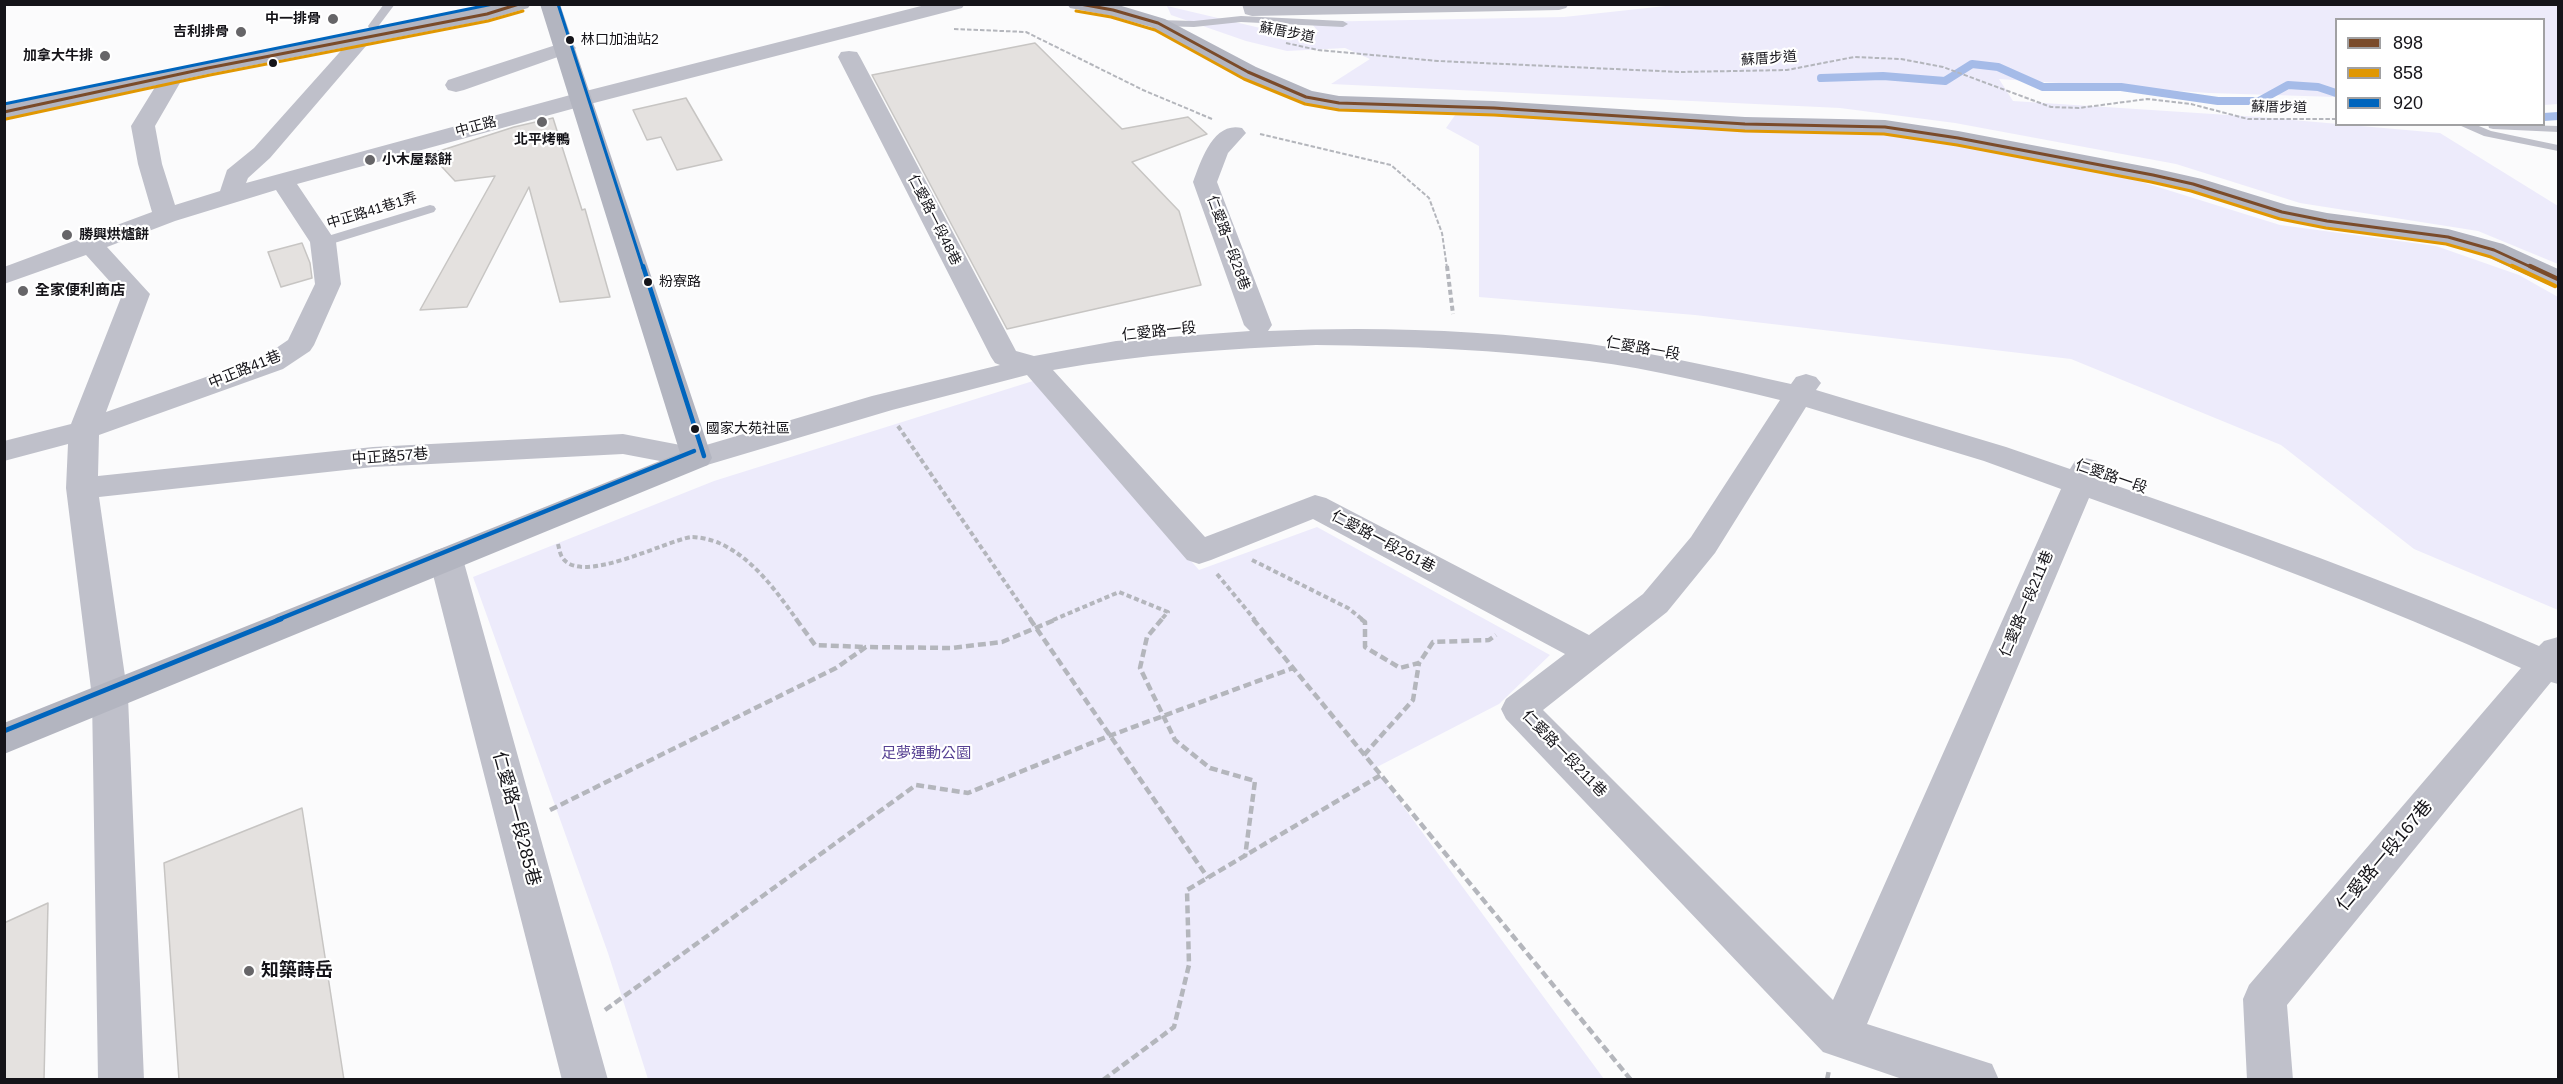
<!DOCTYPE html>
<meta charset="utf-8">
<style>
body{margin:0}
#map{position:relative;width:2563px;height:1084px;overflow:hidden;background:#fbfbfc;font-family:Arial,sans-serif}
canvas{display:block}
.frame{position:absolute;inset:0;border:6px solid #151419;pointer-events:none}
.legend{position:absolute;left:2335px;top:18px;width:210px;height:108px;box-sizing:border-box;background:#fff;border:2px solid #a1a1a3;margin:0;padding:8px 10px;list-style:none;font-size:18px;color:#151419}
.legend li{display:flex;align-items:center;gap:12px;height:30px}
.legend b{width:30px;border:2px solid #a1a1a3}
</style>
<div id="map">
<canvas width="2563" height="1084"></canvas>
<div class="frame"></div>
<ul class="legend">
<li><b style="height:8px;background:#7a4b2a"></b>898</li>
<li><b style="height:8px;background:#e09702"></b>858</li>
<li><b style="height:8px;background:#0065bd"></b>920</li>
</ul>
</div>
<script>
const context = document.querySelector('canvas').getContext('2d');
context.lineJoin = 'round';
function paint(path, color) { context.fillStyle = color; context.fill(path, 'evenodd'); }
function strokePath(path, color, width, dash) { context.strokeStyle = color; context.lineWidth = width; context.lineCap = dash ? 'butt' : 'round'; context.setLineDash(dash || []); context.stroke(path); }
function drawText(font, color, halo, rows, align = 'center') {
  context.font = font + ' Arial,"Noto Sans TC",sans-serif'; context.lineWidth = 4.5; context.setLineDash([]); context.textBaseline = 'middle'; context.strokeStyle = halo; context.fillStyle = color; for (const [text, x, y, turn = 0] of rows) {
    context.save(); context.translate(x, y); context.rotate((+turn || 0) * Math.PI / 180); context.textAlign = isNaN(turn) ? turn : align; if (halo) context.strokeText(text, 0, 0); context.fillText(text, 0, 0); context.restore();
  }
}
paint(new Path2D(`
 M1684,4L2558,5V104L2544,105V20H2336V97L2209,93L1999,79L2013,101L2259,117L2440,133L2558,206V264L2478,231L2300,203L2176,164L1955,123L1840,108L1331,84L1370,59L1345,48L1287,51L1246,41L1171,15L1167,6L1273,31L1319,32L1310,22L1564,17Z
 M1458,111L1881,131L2113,173L2280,225L2436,246L2519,275L2558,297V610L2414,549L2281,445L2071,359L1695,315L1479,297V146L1446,128Z
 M1033,381L1199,570L1317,527L1550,655L1499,704L1375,768L1604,1079H648L608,953L473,577L714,481Z`), '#edebfb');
strokePath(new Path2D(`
 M1821,78L1883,76L1945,81L1972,64L1998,67L2043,87H2121L2218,101H2259L2288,85L2318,87L2336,93
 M2544,117L2558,116`), '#a5bbe8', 8);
const building = new Path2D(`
 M1035,43L1122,129L1188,117L1207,134L1132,162L1179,211L1201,285L1007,329L872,75Z
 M686,98L722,160L677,170L661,137L647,140L633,110Z
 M553,118L582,210L585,209L610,297L560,302L529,187L467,307L420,310L495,176L455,181L430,154L514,127Z
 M302,243L310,263L312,278L281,287L268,252Z
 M302,808L344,1080H179L164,863Z
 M48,903L44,1080H4V923Z`);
paint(building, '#e4e1df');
strokePath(building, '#c7c5c3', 1.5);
strokePath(new Path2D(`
 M954,29L1026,32L1143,90L1212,119
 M1286,43L1318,50L1438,61L1680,72L1787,70L1854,57L1901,59L1943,67L2051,107L2079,108L2147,99L2191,104L2248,119H2336
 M1260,134L1391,165L1429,198L1442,233L1447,268`), '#b4b6bc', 2, [4.5, 2]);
strokePath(new Path2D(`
 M1447,266L1453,314
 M898,426L1031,620
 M558,544C559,548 560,554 562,557C580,587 666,540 692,537C699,537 713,540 719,543C753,558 776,591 797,620
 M1252,560L1348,608L1363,620
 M1217,574L1255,620
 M1053,620L1119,592L1168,612L1161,620`), '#b4b6bc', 4, [5, 3]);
strokePath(new Path2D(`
 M796,619L815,645L865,647
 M1030,619L1208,878
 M1162,619L1147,637L1140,668L1175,740L1210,768L1255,781L1245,857
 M1253,619L1631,1080
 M1361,619L1365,622V647L1400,668L1419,663L1433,642L1489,640L1496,635
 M1364,755L1413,700L1419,663
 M550,810L836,668L866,647L951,648L1002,642L1057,619
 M605,1010L916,785L968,793L1109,736L1293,668
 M1103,1080L1174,1027L1189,965L1187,890L1381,775
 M1827,1080L1829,1070`), '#b4b6bc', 4.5, [8, 4]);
paint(new Path2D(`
 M384,4H395L377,28H369L368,26Z
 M1241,16L1343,21L1348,24L1343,27L1241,22L1194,27L1158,26L1153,23L1158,20L1194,21Z
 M2474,124L2491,131L2558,145V151L2484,136L2459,125Z
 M2488,124L2558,126V132L2493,129L2489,128Z
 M430,205L434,206L436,209L434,212L328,245H318L317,242L318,239Z`), '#bfc0ca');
paint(new Path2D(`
 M929,4H965L962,8L590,104L297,184L336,242L341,284L314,345L310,351L283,369L99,435L98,476L373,447L623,434L696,448L872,396L1000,365L995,363L991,357L838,57L841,52L849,51L857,52L860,57L1016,351L1034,356L1116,341L1250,331L1244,325L1193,182C1201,161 1213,121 1242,128L1246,133L1228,153L1217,182L1272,325L1268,331C1375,326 1484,330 1590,344C1657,354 1725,369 1791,384L1796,377L1806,374L1816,377L1821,383L1816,390L2006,447L2070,469L2075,461L2086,458L2097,461L2102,468L2097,479C2246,530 2395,583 2539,646L2544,641L2558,637V684L2551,682L2287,1005L2293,1080H2247L2243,999L2249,985L2521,668C2380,604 2235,550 2089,498L1867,1024L1992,1064L1999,1080H1905L1823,1052L1506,719L1501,709L1506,699L1565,654L1313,519L1211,560L1199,564L1187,560L1027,375L892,410L697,468L623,454L373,467L99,497L128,697L144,1080H98L92,697L66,488L68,444L4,461V441L71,424L122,295L86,255L4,284V267L152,212L138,164L131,126L165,71L173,69L181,71L184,76L155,126L162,164L175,205L220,191L227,170L254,148L355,35L362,33L369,35L372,39L270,158L248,178L246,183L574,94ZM276,190L310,242L315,284L288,340L263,357L106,412L150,294L107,247L175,221ZM1316,345C1407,346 1498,350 1589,361C1653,369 1717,385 1780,400L1691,537L1643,594L1589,635L1326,498L1315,495L1205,537L1053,370C1140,354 1228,349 1316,345ZM1806,407L1984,461L2061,489L1833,1000L1543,710L1667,612L1715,553Z
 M1242,4H1569L1566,8L1559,10L1252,16L1245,14Z
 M565,42L572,44L576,48L572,52L464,90L456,92L448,90L445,85L448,80Z
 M446,547L458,551L463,559L608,1080H562L429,559L434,551Z`), '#bfc0ca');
paint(new Path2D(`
 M498,4H531L528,8L487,20L208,74L4,119V105L208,62Z
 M540,4H560L712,458L708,465L4,754V723L680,453Z
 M1067,4H1115L1165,19L1256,67L1312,91L1339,96L1494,101L1745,117L1885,120L1958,131L2153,168L2202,179L2287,205L2327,213L2448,229L2503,244L2558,269V287L2549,285L2485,256L2445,244L2327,229L2273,217L2186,190L2153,182L1958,145L1885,134L1745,131L1494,115L1339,110L1306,104L1240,77L1151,27L1111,16L1070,8Z`), '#b3b5c0');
strokePath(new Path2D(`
 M1080,4L1113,10L1158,23L1248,72L1306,97L1339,103L1494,108L1745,124L1885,127L1958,138L2153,175L2193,184L2282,212L2327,221L2448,237L2494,250L2533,268
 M4,112L208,68L487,14L519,4`), '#7a4b2a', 3);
strokePath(new Path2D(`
 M2530,266L2558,279`), '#7a4b2a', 4.5);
strokePath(new Path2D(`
 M1076,11L1111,17L1155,30L1244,79L1305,104L1339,110L1494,115L1745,131L1884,134L1957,145L2151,182L2191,191L2280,219L2326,228L2446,244L2491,257L2515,268
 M6,119L210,75L488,21L523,11`), '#e09702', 3);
strokePath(new Path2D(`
 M2512,266L2555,286`), '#e09702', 4.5);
strokePath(new Path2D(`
 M558,4L643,268
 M4,104L493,4`), '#0065bd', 3);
strokePath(new Path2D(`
 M643,266L704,456
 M277,620L694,451`), '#0065bd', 4.5);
strokePath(new Path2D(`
 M4,731L281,619`), '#0065bd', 5);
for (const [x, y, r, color] of [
 [333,19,6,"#666568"],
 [241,32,6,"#666568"],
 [570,40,5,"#151419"],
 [105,56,6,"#666568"],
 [273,63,5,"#151419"],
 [542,122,6,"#666568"],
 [370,160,6,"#666568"],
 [67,235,6,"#666568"],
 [648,282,5,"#151419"],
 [23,291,6,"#666568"],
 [695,429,5,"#151419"],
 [249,971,6,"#666568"]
]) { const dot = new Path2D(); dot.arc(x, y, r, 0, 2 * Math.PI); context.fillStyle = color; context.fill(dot); strokePath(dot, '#fff', 2); }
drawText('bold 14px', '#151419', '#fff', [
 ["中一排骨",321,19],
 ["吉利排骨",229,32],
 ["加拿大牛排",93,56],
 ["北平烤鴨",542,140,"center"],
 ["小木屋鬆餅",382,160,"left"],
 ["勝興烘爐餅",79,235,"left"]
], 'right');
drawText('14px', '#151419', '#fff', [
 ["蘇厝步道",1287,33,11],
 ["蘇厝步道",1769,59,-4],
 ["蘇厝步道",2279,108,1],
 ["中正路",476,127,-15],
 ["中正路41巷1弄",372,211,-17],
 ["仁愛路一段48巷",934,220,63],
 ["仁愛路一段28巷",1228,243,70]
]);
drawText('14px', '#151419', '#fff', [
 ["林口加油站2",581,40],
 ["粉寮路",659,282],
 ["國家大苑社區",706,429]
], 'left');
drawText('bold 15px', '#151419', '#fff', [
 ["全家便利商店",35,291]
], 'left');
drawText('15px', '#151419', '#fff', [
 ["仁愛路一段",1159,332,-6],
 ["仁愛路一段",1643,349,10],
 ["中正路41巷",245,370,-22],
 ["中正路57巷",390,457,-4],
 ["仁愛路一段",2111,477,19],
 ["仁愛路一段261巷",1383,542,28],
 ["仁愛路一段211巷",2027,604,-67],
 ["仁愛路一段211巷",1564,754,46]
]);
drawText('15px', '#564093', '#fff', [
 ["足夢運動公園",926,754]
]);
drawText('18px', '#151419', '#fff', [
 ["仁愛路一段285巷",516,819,75],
 ["仁愛路一段167巷",2385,856,-50]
]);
drawText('bold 18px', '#151419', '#fff', [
 ["知築蒔岳",261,971]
], 'left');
</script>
